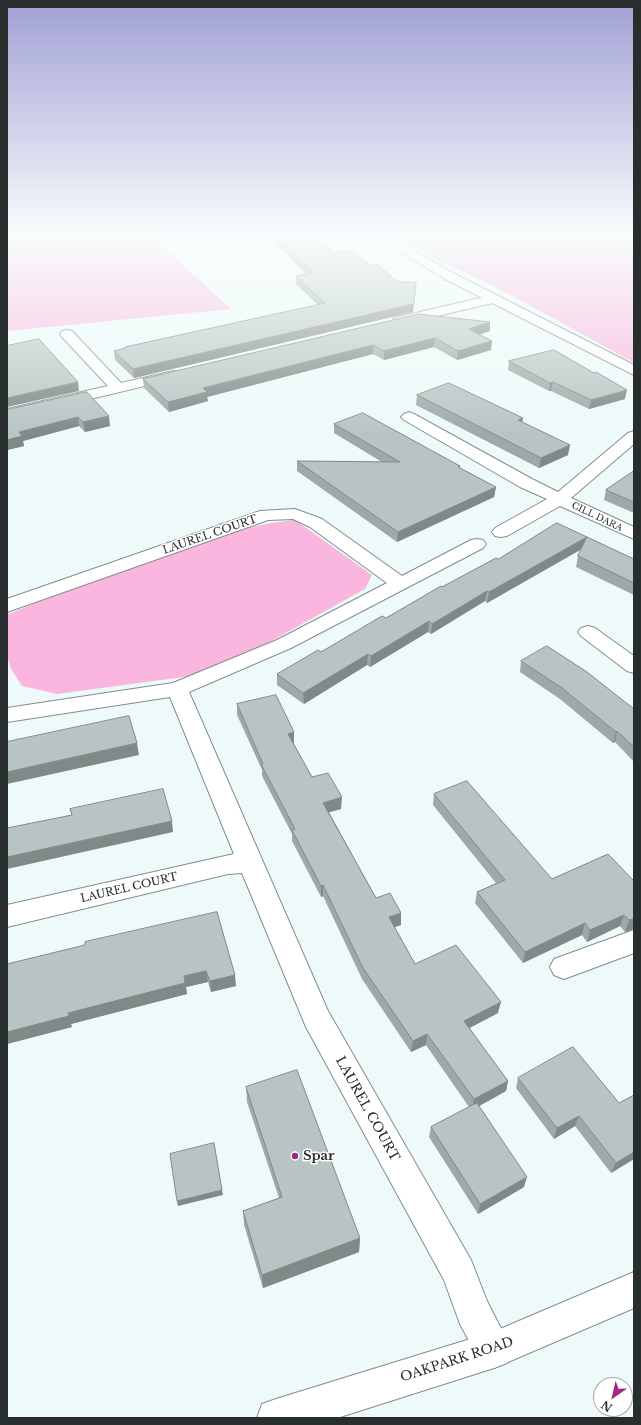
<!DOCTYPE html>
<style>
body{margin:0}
#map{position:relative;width:641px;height:1425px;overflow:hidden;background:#edfaf9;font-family:"Libre Baskerville",serif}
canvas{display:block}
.frame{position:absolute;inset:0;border:8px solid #282d2d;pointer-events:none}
.north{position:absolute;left:593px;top:1377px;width:40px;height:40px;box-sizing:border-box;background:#fff;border:1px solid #a9abab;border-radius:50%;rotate:214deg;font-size:11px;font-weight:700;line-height:16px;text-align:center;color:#282d2d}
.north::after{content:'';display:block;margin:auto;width:14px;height:18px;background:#a4297e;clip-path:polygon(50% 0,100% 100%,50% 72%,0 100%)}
</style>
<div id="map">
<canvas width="641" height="1425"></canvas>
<div class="frame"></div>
<div class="north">N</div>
</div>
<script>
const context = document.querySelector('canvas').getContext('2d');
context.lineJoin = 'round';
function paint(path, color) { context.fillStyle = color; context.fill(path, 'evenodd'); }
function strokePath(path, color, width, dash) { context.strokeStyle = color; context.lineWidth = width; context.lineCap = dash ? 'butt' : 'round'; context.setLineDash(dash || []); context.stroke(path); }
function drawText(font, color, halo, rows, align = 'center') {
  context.font = font + ' "Libre Baskerville",serif'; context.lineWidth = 3; context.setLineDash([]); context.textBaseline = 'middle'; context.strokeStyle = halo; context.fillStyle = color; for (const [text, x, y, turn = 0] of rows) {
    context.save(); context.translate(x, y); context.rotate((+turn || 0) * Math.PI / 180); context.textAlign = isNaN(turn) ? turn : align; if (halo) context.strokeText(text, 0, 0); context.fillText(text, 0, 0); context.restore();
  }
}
paint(new Path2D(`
 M7,235H150L231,309L7,331Z
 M433,235H634V363C584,335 534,307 483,281C457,268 428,259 405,240Z
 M295,520L372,575L365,589L266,644L191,676L57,694L22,686L11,669L7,656V615L35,603L241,529L271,523Z`), '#fab6de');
const minor = new Path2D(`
 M493,295L497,296L499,299L497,302L399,325L394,324L393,321L394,318Z
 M67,330L72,331L121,383L173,371L178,372L180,375L178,378L7,419V409L108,386L62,337L60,334L62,331Z
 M409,412L414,414L532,479L558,492L628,433L634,431V444L571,498L634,527V539L560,506L507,536L501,537L495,536L492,532L495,528L547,499L520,487L404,420L401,417L404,414Z
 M295,509L322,519L402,576L471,540L477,539L483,540L486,544L483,548L291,648L189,692L328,1011L471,1260L487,1301L512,1350L507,1363L494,1368L481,1363L460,1324L444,1280L306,1027L242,873L228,874L7,927V905L234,854L170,697L7,722V708L173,683L277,640L387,583L310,527L293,519L268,520L7,612V599L260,511Z
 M588,626L595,628L634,656V673L627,671L581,636L578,632L581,628Z
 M634,930V953L564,979L554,975L550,967L554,959Z`);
const tertiary = new Path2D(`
 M373,235H386L453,273L634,365V375L445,279Z`);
const secondary = new Path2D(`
 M634,1272V1308L494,1368L337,1418H257L262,1404L276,1399L493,1332Z`);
strokePath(minor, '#828e8d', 2);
strokePath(tertiary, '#828e8d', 2);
strokePath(secondary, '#828e8d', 2);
paint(minor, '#fff');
paint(tertiary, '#fff');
paint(secondary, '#fff');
paint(new Path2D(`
 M267,235H316L334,253L371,265L398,282H416L413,312L134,378L115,360L114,351L125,349V347L318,305L296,284V276L306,274Z
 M419,314L490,331L479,335L491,350L457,360L434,347L384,360L373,354L207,397L208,401L169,412L144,388L143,379Z
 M509,361L625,399L589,409L551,391H549L508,370Z
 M87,392L110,426L85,432L79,426L23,441L24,446L7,450V410Z
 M417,395L523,418L522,422L568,455L539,468L416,405Z
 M334,424L460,466V468L496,487L494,497L397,542L297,471V461L382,462L334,433Z
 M634,471V513L604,500L606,490Z
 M587,538L634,559V595L576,567L578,556L582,549L487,603L485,601L431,634L428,632L370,667L367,665L304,704L277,685V674L386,618L442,587L498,559Z
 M521,661L634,709V762L615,742L613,743L560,699L520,672Z
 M237,704L294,732V744L312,777L341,809L329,812L376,898L401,925L394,927L415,964L498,1013L469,1028L508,1081L506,1091L479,1106L524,1187L478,1214L429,1137L431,1127L469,1107L426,1045L411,1052L362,979L323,896L321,897L292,841V834L262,776V770L237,715Z
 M434,794L552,879L608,854L634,929L625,932L620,926L587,942L582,935L523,963L475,903L477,892L496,883L433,805Z
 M217,912L236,986L211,992L208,982L186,987L187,994L71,1024L72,1027L7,1044Z
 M518,1078L619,1103L634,1095V1159L611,1173L575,1126L554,1139L516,1088Z
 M246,1087L360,1238L359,1252L263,1288L244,1225L243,1211L279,1198L247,1102Z`), '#9da9a8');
paint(new Path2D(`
 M416,282L413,312L134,378L133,369Z
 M490,322V331L468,338L469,329Z
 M435,338L434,347L384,360V351Z
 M492,341L491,350L457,360L458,351Z
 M373,345V354L207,397L208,401L169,412L168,402L203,388Z
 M78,382L79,391L7,407V398Z
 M553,382L551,391H549L550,383Z
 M627,390L625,399L589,409L591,400Z
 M109,416L110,426L85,432L83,422Z
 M78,417L79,426L23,441L24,446L7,450V440L19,432Z
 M523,418L521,428L518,420Z
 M570,445L568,455L539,468L541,458Z
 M496,487L494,497L397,542L398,532Z
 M587,537L585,547L487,603L489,592Z
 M487,591L485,601L431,634L432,624Z
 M429,621L428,632L370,667L371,656Z
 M368,654L367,665L304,704L303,693Z
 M617,731L615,742L613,743L616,732Z
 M294,732V743L288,745V734Z
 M137,743L139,755L7,784V772Z
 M342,797L341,809L323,814V803Z
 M172,821L173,832L7,869V857Z
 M323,885V896L321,897V886Z
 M401,913V925L389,929V917Z
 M624,915L620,926L587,942L590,930Z
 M634,919V929L625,932L629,920Z
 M585,923L582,935L523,963L525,952Z
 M206,971L208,982L186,987L187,994L71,1024L72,1027L7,1044V1032L184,976Z
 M235,975L236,986L211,992L210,981Z
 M501,1002L498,1013L462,1032L464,1021Z
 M427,1034L426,1045L411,1052L413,1041Z
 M508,1081L506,1091L472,1110L474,1099Z
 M579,1116L575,1126L554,1139L557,1128Z
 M634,1152V1159L611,1173L616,1163Z
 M527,1177L524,1187L478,1214L480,1204Z
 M222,1190L223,1195L178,1206L177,1201Z
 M360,1238L359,1252L263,1288L262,1275Z`), '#808988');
const building = new Path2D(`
 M275,235H316L334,253L350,250L371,265L377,264L398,282H416L414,304L133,369L114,351L126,348L125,347L325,303L296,276L313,273Z
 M419,314L490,322L469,329L492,341L458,351L435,338L384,351L373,345L203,388L207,392L168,402L143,379Z
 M39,339L78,382L7,398V346Z
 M554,350L594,373L596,372L627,390L591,400L553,382L550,383L509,361Z
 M449,383L523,418L518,420L570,445L541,458L417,395Z
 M87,392L109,416L83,422L78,417L19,432L22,436L7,440V410Z
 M363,413L460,466L458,467L496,487L398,532L297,461L400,462L334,424Z
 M634,471V502L606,490Z
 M557,523L587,537L489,592L487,591L432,624L429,621L371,656L368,654L303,693L277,674L318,650L321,652L382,616L386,618L441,586L442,587L496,558L498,559Z
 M587,537L634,559V583L578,556Z
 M547,646L587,672L634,709V747L617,731L616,732L562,688L521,661Z
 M276,695L294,732L288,734L312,777L328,773L342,797L323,803L376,898L390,893L401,913L389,917L415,964L456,945L501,1002L464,1021L508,1081L474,1099L427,1034L413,1041L363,968L323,885L321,886L292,830L295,829L261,764H263L237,704Z
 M129,716L137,743L7,772V742Z
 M467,781L552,879L608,854L634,881V919L629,920L624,915L590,930L585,923L525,952L477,892L505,880L434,794Z
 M163,789L172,821L7,857V828L72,815L70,809Z
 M217,912L235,975L210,981L206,971L184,976L185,983L68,1013L69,1016L7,1032V964L85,945V942Z
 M573,1047L619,1103L634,1095V1152L616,1163L579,1116L557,1128L518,1078Z
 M297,1070L360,1238L262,1275L243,1211L282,1197L246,1087Z
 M477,1103L527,1177L480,1204L431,1127Z
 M214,1143L222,1190L177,1201L170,1154Z`);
paint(building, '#b7c4c3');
strokePath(building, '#808988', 1);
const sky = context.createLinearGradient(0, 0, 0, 435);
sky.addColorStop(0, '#a1a0d4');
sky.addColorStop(0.54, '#f7fdfc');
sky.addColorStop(1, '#f7fdfc00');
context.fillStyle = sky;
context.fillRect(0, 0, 641, 435);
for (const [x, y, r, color] of [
 [295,1156,4,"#a4297e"]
]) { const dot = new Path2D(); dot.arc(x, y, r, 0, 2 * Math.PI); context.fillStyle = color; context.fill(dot); strokePath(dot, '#fff', 1.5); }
drawText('9px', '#282d2d', '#fff', [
 ["CILL DARA",597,517,26]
]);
drawText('11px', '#282d2d', '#fff', [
 ["LAUREL COURT",210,535,-19],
 ["LAUREL COURT",129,888,-13]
]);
drawText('13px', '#282d2d', '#fff', [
 ["LAUREL COURT",367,1109,61],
 ["OAKPARK ROAD",457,1360,-18]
]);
drawText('bold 13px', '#282d2d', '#fff', [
 ["Spar",303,1156]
], 'left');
</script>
